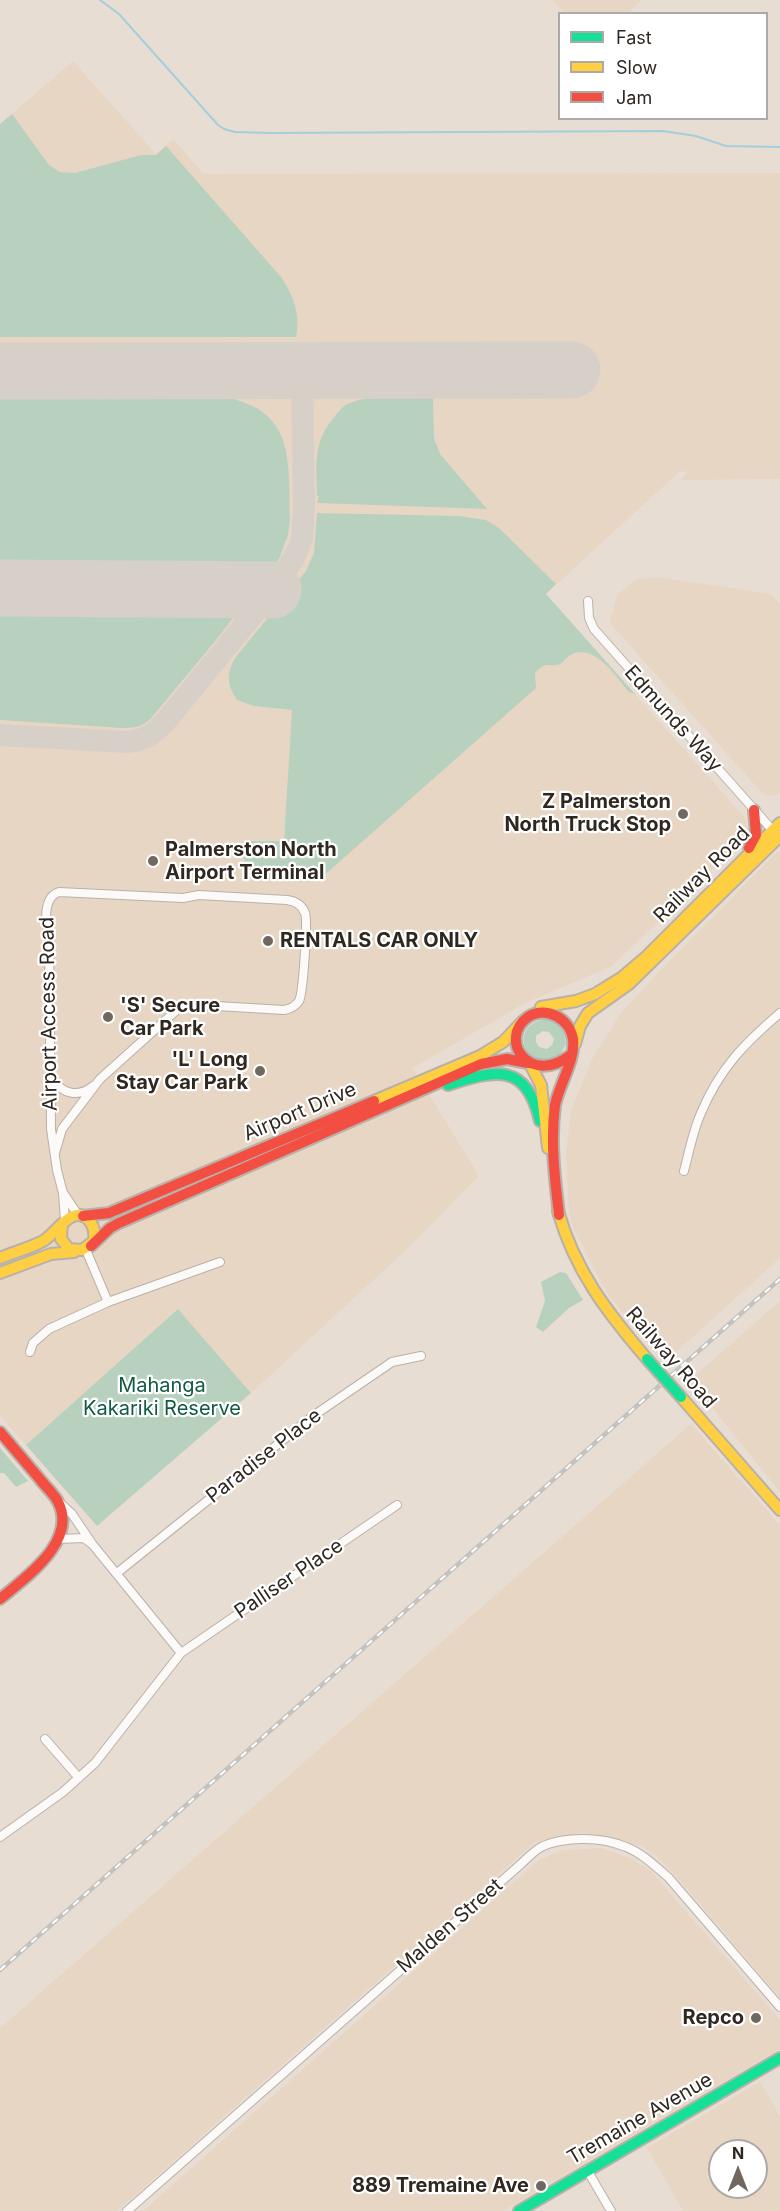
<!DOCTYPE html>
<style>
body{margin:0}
#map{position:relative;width:780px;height:2211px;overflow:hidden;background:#e8ddd3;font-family:Inter,sans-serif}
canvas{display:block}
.legend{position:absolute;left:558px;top:12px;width:210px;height:108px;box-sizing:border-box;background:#fff;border:2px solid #aca9a6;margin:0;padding:8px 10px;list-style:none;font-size:18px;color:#2f2821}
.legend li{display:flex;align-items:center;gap:12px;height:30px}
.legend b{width:30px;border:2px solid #aca9a6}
.north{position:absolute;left:708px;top:2139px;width:60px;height:60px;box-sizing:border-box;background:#fff;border:2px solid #aca9a6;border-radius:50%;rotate:0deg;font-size:16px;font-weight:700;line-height:24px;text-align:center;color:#2f2821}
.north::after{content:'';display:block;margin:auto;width:21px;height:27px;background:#70675f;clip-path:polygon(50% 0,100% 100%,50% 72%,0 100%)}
</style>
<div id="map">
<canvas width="780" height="2211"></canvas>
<ul class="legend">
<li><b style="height:8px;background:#16e098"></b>Fast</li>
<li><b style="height:8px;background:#ffcf43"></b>Slow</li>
<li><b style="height:8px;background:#f24e42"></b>Jam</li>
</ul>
<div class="north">N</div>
</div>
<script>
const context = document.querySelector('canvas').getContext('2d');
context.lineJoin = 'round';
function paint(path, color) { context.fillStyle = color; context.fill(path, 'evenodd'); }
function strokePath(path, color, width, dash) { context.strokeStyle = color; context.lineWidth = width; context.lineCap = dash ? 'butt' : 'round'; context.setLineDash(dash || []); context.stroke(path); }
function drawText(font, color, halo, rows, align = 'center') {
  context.font = font + ' Inter,sans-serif'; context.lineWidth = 4.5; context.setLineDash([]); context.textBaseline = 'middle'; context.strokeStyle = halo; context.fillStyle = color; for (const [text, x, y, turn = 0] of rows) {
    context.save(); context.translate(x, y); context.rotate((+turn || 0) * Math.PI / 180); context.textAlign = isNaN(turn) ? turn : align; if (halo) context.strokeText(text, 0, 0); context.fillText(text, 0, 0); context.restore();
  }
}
paint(new Path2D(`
 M552,0H642L627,14L565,13Z
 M73,61L156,154L173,139L204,174L780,173V479L681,480L687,472L680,471L546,594L746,819L748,835L612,966L525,1003L413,1068L479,1176L404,1252L251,1393L178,1309L26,1445L0,1416V124Z
 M658,577L771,594L780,604V792L776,796L763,794L610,623L617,595L637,579Z
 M778,851L780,853V1258L664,1363L607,1293L573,1228L569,1213L566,1154L571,1110L594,1055L621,1013L655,976Z
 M780,1301V1492L690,1380Z
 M691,1424L780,1525V1998L677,1877L654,1854L641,1846L613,1838L583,1833L535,1842L117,2211H0V2028Z
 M602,1848L630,1858L650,1870L780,2020V2049L503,2211H143L539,1860L563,1850Z
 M760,2082L780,2116V2211H683L647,2148ZM720,2151H756V2187H720Z`), '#e8d6c4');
paint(new Path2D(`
 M12,114L49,165L60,172L75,173L141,155H156L166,146L281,277C293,295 301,315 296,337H0V124Z
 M0,398H229C297,413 288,465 290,520L288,535L279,559L216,640L153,716C143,727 136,728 121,728L0,720Z
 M366,398H433L434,438L440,454L487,509L317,503L319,496H317C316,454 313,438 344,406L349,403Z
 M317,513L459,516L486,520L499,528L556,584L546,594L635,694L629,692C616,677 598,647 575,653C568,655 565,661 560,664C547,668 548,660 535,673L536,688L320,879C310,883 298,881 287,881C261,879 240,879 244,846L248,841H284L292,710L254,706L237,700C227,685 226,674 235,658L306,571L314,553Z
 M546,1019C560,1022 566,1030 566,1044L559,1057C524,1075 507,1024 546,1019ZM543,1031L549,1032L554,1039L552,1045L547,1049L539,1047L536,1042V1036Z
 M560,1272L566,1273L583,1300L569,1308L543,1332L536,1327L545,1301L541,1282Z
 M178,1309L251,1393L97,1526L26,1445Z
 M0,1448L28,1481L16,1487L4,1473H0Z`), '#b8d1bf');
strokePath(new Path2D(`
 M100,0L119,14L218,125L224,129L235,132L270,133L663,131L696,136L726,146L780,147`), '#a6cddc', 2);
strokePath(new Path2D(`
 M0,735L127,742C147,740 157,732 170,716L273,590L294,558L302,539L304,508L302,371`), '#d6d0c9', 22);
strokePath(new Path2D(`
 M0,371L572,370
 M0,588L273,590`), '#d6d0c9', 57);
const street = new Path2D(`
 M588,601L589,618L594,629L775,833
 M53,1079C62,1094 78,1098 93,1086
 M55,1153L62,1129L100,1079L179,1008L200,1005L284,1010C290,1009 295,1007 299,1001C303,994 308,921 305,913C302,905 295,901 287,900L199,895L183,898L59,892C41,898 46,926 49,940L51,1129L57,1170L63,1193L65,1220
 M684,1171C689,1152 693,1131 701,1113C720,1068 744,1044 780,1013
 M64,1194L78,1215
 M86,1250L108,1302
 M30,1352L33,1343L49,1329L108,1302L220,1262
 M59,1502L72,1514L93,1545L181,1653
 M59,1539L84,1538L92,1544
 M117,1573L313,1416L392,1362L421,1356
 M45,1739L79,1778
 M0,1837L63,1792L95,1763L181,1653L397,1505
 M587,2170L611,2211
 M127,2211L521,1864C527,1858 535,1850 543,1846C567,1836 602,1837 626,1847C642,1853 655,1866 668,1877L780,2007`);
const fast = new Path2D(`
 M448,1085C497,1069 526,1063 540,1121
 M519,2211L780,2058`);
const slow = new Path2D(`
 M541,1007L576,1001L595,994L621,978L647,956L780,823
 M575,1044L580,1026L588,1013L629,984L780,836
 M530,1064L541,1085L548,1148
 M374,1101L480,1056L503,1042L522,1022
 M558,1211C575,1271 607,1312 647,1359
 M0,1258C14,1252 30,1248 43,1241C56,1234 72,1204 88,1219C94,1225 95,1233 94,1241L82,1250L69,1249L61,1239L62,1224
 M0,1273L51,1254L74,1252
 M681,1397L780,1510`);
const jam = new Path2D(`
 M749,848L756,835L754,810
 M559,1215C555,1179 550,1142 555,1105C559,1085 576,1059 573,1039C570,1019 546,1005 528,1017C497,1039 530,1088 572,1054
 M83,1216L109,1213L374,1101
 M91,1246L110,1228L119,1223L481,1064L507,1059L528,1063
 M0,1432C13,1447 26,1463 39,1478C44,1485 52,1492 57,1500C80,1540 26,1577 0,1599`);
strokePath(street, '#b9b1a9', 10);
strokePath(fast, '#b9b1a9', 14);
strokePath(slow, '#b9b1a9', 14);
strokePath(jam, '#b9b1a9', 14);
strokePath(street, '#fcfaf8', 8);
strokePath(fast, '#16e098', 10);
strokePath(slow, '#ffcf43', 10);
strokePath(jam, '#f24e42', 10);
const rail = new Path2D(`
 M0,1970L780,1279`);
strokePath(rail, '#c4c2bf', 4.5);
strokePath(rail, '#fff', 2, [7]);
const fastBridge = new Path2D(`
 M647,1359L681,1397`);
strokePath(fastBridge, '#b9b1a9', 14, []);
strokePath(fastBridge, '#16e098', 10);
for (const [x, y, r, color] of [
 [683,814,6,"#70675f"],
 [153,861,6,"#70675f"],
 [268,941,6,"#70675f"],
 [108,1017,6,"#70675f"],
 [260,1071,6,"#70675f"],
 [756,2018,6,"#70675f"],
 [541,2186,6,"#70675f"]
]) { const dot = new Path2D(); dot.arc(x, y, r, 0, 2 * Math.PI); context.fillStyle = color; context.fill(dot); strokePath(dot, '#fff', 2); }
drawText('20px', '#2f2821', '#fff', [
 ["Edmunds Way",673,719,48],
 ["Railway Road",702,875,-45],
 ["Airport Access Road",49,1014,-91],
 ["Airport Drive",300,1112,-23],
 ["Railway Road",671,1358,49],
 ["Paradise Place",264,1456,-38],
 ["Palliser Place",289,1579,-34],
 ["Malden Street",450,1926,-41],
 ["Tremaine Avenue",640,2119,-30]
]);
drawText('bold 20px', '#2f2821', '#fff', [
 ["Z Palmerston",671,802],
 ["North Truck Stop",671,825],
 ["Palmerston North",165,850,"left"],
 ["Airport Terminal",165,873,"left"],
 ["RENTALS CAR ONLY",280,941,"left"],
 ["'S' Secure",120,1006,"left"],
 ["Car Park",120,1029,"left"],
 ["'L' Long",248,1060],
 ["Stay Car Park",248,1083],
 ["Repco",744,2018],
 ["889 Tremaine Ave",529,2186]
], 'right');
drawText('20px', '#125b42', '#fff', [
 ["Mahanga",162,1386],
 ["Kakariki Reserve",162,1409]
]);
</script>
